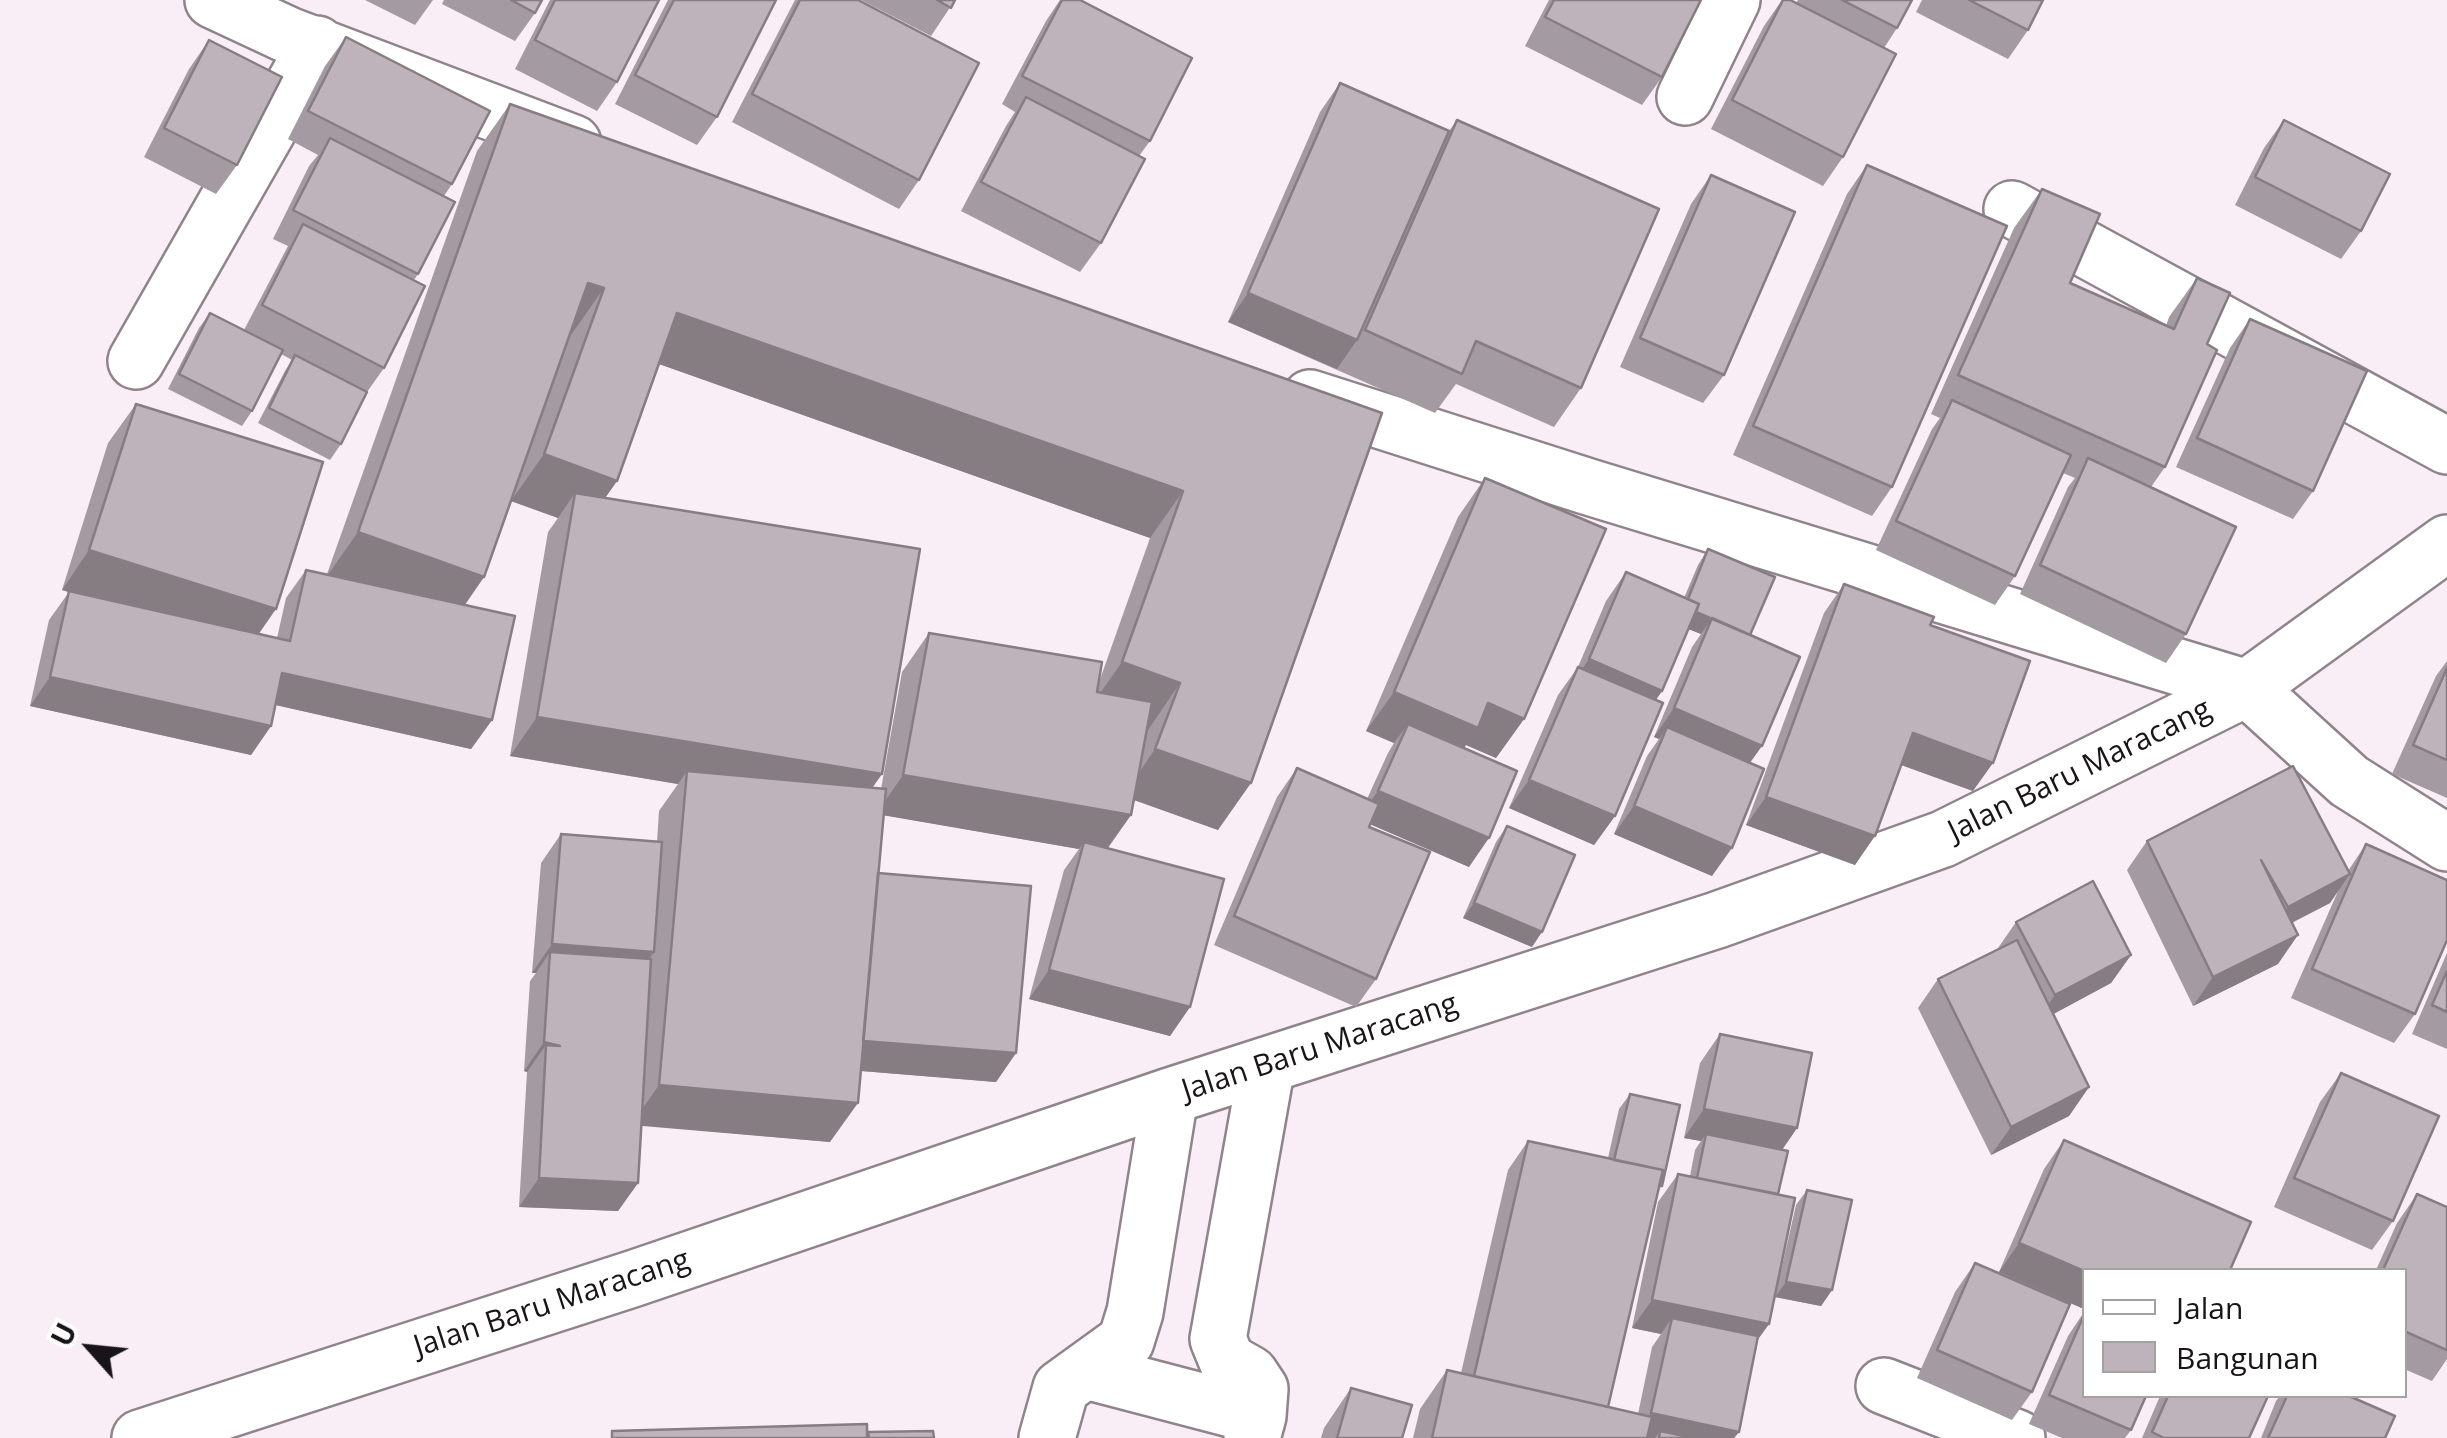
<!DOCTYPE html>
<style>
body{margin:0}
#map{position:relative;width:2447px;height:1438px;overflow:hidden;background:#faeef6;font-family:"Open Sans",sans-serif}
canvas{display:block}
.legend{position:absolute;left:2082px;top:1268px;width:325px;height:130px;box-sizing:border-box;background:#fff;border:2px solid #a3a1a2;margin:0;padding:12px 18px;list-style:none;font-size:30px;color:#191417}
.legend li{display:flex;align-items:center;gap:20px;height:50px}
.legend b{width:50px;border:2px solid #a3a1a2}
.north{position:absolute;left:40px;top:1298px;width:100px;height:100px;-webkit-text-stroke:8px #fff;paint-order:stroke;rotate:297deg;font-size:28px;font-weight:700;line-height:40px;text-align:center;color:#191417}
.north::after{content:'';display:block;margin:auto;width:35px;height:45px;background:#191417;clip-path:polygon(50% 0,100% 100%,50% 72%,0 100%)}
</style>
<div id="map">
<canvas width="2447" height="1438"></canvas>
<ul class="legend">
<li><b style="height:12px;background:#fff"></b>Jalan</li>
<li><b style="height:28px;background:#bfb3bb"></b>Bangunan</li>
</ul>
<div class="north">U</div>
</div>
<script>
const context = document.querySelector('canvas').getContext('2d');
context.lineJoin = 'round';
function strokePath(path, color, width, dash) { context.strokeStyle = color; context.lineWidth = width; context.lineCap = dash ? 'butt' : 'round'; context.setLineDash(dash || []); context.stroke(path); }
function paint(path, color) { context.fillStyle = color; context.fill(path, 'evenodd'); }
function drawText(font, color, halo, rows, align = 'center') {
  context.font = font + ' "Open Sans",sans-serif'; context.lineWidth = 8; context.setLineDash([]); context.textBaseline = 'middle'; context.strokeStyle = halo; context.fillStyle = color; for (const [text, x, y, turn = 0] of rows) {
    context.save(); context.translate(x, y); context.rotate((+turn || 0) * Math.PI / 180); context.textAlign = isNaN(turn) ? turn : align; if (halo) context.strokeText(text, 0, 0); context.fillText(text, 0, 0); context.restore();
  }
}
const minor = new Path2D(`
 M213,0L288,35L573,143
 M1685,97L1732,0
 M2012,209L2447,446
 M136,361L317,44
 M1310,398L1589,487L2247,688L2349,781L2447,843
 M1086,1371L1258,1416
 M1884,1386L2017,1438
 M140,1438L632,1279L1170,1096L1717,920L1943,839L2247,688L2447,543
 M1047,1438L1061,1388L1126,1341L1135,1312L1170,1096
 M1252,1438L1258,1416L1260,1389L1250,1374L1227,1361L1218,1339L1267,1065`);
strokePath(minor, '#8f848c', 60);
strokePath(minor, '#fff', 55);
paint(new Path2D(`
 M365,0H433L415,25Z
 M444,0H542L535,13L515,41L442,4Z
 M550,0H659L617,82L597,111L515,69Z
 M668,0H776L717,117L697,145L615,104Z
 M795,0H858L919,180L899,209L732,122Z
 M861,0H955L931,36Z
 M1060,0H1080L1150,141L1139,156L1101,243L1080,272L961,211L1006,126L1015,112L1002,104L1046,21Z
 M1549,0H1701L1662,77L1642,105L1525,46Z
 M1782,0L1796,3L1798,0H1912L1897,28L1884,48L1843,157L1823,186L1711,129L1764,26Z
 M1922,0H2043L2028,30L2008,59L1916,12Z
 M346,37L452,184L444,196L418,274L414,280L384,368L367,392L341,444L330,460L258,423L285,371L292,360L281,354L252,411L242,426L168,389L199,328L210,313L244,330L288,246L273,239L309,166L318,155L288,139L325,66Z
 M209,40L237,165L216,194L144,157L189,69Z
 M1340,83L1449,131L1457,120L1581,388L1554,427L1456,384L1435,413L1228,322L1320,112Z
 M510,104L1382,413L1218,830L1134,800L1131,815L1108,848L1190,1007L1170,1036L1029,999L1064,870L1079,849L884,815L878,873L1016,1053L996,1082L861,1071L830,1142L641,1125L638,1183L618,1211L519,1207L527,1072L524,1071L530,981L536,973H532L541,863L561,834L657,842L659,811L678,784L510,756L548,532L558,518L511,501L484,577L465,605L492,720L471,749L276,705L271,726L251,755L30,706L49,620L69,592L62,590L108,443L136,404L259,634L277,638L286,598L306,570L327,574L477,151ZM659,364L1150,538L1098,685L929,633L902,672L881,789L872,788L882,774L605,498L617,481Z
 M2284,120L2361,231L2341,259L2235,205L2264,148Z
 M1867,165L1892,487L1872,516L1733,455L1847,194Z
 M1711,175L1724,375L1703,403L1620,367L1691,204Z
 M2042,189L2070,283L2166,326L2169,317L2197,278L2207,344L2165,467L2151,487L2186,634L2166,663L2020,594L2068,487L2075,478L2063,473L2015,576L1995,605L1876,550L1932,429L1940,418L1931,414L2014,228Z
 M2250,319L2313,491L2293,519L2176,467L2230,348Z
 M1485,478L1524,719L1496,758L1466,745L1464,748L1469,867L1370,824L1376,979L1356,1007L1214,945L1277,797L1297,768L1367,799L1388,753L1394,743L1366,731L1458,517Z
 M1708,549L1750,635V763L1712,876L1614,834L1647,756L1659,739L1654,737L1692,647L1701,634L1688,629L1662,691L1656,700L1615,816L1594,845L1509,808L1558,695L1578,667L1606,601L1626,572L1684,598L1698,565Z
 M1844,584L1973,791L1901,765L1855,865L1746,825L1824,613Z
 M2447,661V798L2392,774L2436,676Z
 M1507,826L1532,947L1463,918L1496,842Z
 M2147,841L2348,871L2366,844L2415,1014L2394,1043L2291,998L2339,889L2330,903L2292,923L2278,964L2193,1006L2127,870Z
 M2016,922L2131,955L2111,983L2053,1014L2089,1087L2069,1116L1991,1155L1918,1008L1938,979L1996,951Z
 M2447,953V1049L2412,1034Z
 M1720,1034L1797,1128L1782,1150L1769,1324L1757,1340L1739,1432L1734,1438H1413L1420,1409L1447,1370L1461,1373L1508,1170L1528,1141L1608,1158L1619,1109L1630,1094L1657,1193L1608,1407L1638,1414L1652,1347L1661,1334L1632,1328L1658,1202L1678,1174L1690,1176L1695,1150L1701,1141L1684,1138L1700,1063Z
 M2341,1073L2393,1221L2372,1250L2274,1207L2320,1102Z
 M2064,1140L2084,1270V1309L1999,1272L2044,1169Z
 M1807,1190L1832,1290L1821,1306L1775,1297L1796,1205Z
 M2417,1194L2447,1207V1359L2432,1381L2404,1369V1270H2376L2397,1223Z
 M1975,1263L2032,1392L2012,1420L1917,1378L1955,1292Z
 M2084,1312V1396L2131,1430L2125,1438H2062L2029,1424L2068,1336Z
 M1351,1388L1402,1438H1321L1324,1428Z
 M2160,1396H2268L2249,1438H2142Z
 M2280,1396H2349L2385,1438H2261L2276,1401Z`), '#a49aa1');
paint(new Path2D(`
 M588,283L604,288L571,335Z
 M1248,293L1357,340L1337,369L1228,322Z
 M677,313L1183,491L1150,538L645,359Z
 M544,454L617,481L584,528L575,493L558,518L511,501Z
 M358,532L484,577L451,624L325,579Z
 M89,550L276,609L249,648L62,590Z
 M1684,607L1712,619L1701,634L1674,623Z
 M1589,659L1662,691L1642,719L1569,688Z
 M1122,662L1180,683L1148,730L1089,709Z
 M282,673L492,720L471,749L262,702Z
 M50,677L271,726L251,755L30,706Z
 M1394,692L1488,703L1524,719L1496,758L1466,745L1451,767L1408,724L1394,743L1366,731Z
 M1674,708L1762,746L1742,774L1667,727L1659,739L1654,737Z
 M537,717L882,774L854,813L687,771L678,784L510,756Z
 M1913,733L1993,763L1973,791L1893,762Z
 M1155,749L1251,783L1218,830L1123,796Z
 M903,775L1131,815L1103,854L1084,842L1079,849L876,814Z
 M1529,780L1615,816L1594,845L1509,808Z
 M1378,791L1489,838L1469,867L1358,819Z
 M1766,797L1875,836L1855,865L1746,825Z
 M1634,806L1732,848L1712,876L1614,834Z
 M2350,874L2330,903L2267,935L2288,907Z
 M1474,903L1542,932L1532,947L1463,918Z
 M2298,935L2278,964L2193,1006L2213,977Z
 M552,944L654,952L634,981L550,952L536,973H532Z
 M2131,955L2111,983L2035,1024L2055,995Z
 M1049,970L1190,1007L1170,1036L1029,999Z
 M857,1041L1016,1053L996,1082L837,1069Z
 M544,1042L560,1046L546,1045L527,1072L524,1071Z
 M659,1085L858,1103L830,1142L631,1125Z
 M2089,1087L2069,1116L1991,1155L2011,1127Z
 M1704,1109L1797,1128L1777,1157L1706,1134L1701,1141L1684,1138Z
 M539,1178L638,1183L618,1211L519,1207Z
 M2019,1243L2084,1271V1309L1999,1272Z
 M1786,1282L1832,1290L1821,1306L1775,1297Z
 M1652,1300L1769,1324L1749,1352L1672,1318L1661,1334L1632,1328Z
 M1651,1413L1739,1432L1734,1438H1659L1660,1431L1655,1438H1634Z`), '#867d83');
const building = new Path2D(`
 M511,0H542L535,13Z
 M555,0H659L617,82L535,40Z
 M674,0H776L717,117L635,75Z
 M800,0H858L979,63L919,180L752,94Z
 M937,0H955L951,8Z
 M1062,0H1080L1192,58L1150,141L1022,76Z
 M1554,0H1701L1662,77L1545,17Z
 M1783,0H1790L1896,54L1843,157L1732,100Z
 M1842,0H1912L1897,28Z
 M1969,0H2043L2028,30Z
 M346,37L490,111L452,184L308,111Z
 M209,40L282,77L237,165L164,128Z
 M1340,83L1449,131L1357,340L1248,293Z
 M1026,97L1145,159L1101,243L981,182Z
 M510,104L1382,413L1251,783L1155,749L1180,683L1122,662L1183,491L677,313L617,481L544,454L604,288L588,283L484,577L358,532Z
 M1457,120L1659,209L1581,388L1476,341L1462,374L1365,330Z
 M2284,120L2390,174L2361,231L2255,177Z
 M330,138L455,202L418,274L293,210Z
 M1867,165L2007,226L1892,487L1753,426Z
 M1711,175L1795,212L1724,375L1640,338Z
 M2042,189L2100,214L2070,283L2174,329L2197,278L2230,293L2207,344L2217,350L2165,467L1958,375Z
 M303,224L425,286L384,368L262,305Z
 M210,313L283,350L252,411L179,374Z
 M2250,319L2367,371L2313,491L2197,438Z
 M295,355L367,392L341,444L269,408Z
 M1952,400L2071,455L2015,576L1896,521Z
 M136,404L323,462L276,609L89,550Z
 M2088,458L2236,527L2186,634L2040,565Z
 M1485,478L1606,529L1524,719L1488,703L1478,728L1394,692Z
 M575,493L920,549L882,774L537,717Z
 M1708,549L1775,577L1750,635L1696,612L1699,604L1688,599Z
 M306,570L515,616L492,720L282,673L271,726L50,677L69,591L290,641Z
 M1626,572L1699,604L1662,691L1589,659Z
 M1844,584L1934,617L1930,625L2030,661L1993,763L1913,733L1875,836L1766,797Z
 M1712,618L1800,657L1762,746L1674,708Z
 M929,633L1102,662L1097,692L1152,702L1131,815L903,775Z
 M1578,667L1663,703L1615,816L1529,780Z
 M2447,668V760L2413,745Z
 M1408,724L1517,771L1489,838L1378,791Z
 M1667,727L1764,769L1732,848L1634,806Z
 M2293,766L2350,874L2288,907L2261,860L2298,935L2213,977L2147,841Z
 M1297,768L1379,804L1369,827L1430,852L1376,979L1234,916Z
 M687,771L886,789L858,1103L659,1085Z
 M1507,826L1575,855L1542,932L1474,903Z
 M561,834L662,842L654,952L552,944Z
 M1084,842L1224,879L1190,1007L1049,970Z
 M2366,844L2447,880V940L2415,1014L2312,969Z
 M878,873L1031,886L1016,1053L863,1041Z
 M2093,881L2131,955L2055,995L2016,922Z
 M2017,940L2089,1087L2011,1127L1938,979Z
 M550,952L651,959L638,1183L539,1178L546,1045L560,1046L544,1042Z
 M2447,971V1012L2432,1005Z
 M1720,1034L1812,1053L1797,1128L1704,1109Z
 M2341,1073L2439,1116L2393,1221L2294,1178Z
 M1630,1094L1680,1105L1662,1186H1659L1663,1170L1614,1160Z
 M1706,1134L1788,1151L1778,1194L1697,1178Z
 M2064,1140L2251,1222L2230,1270L2084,1271L2019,1243Z
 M1528,1141L1663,1170L1608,1407L1474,1376Z
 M1678,1174L1795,1198L1769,1324L1652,1300Z
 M1807,1190L1852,1200L1832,1290L1786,1282Z
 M2417,1194L2447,1207V1350L2404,1331V1270H2383Z
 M1975,1263L2070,1304L2032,1392L1937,1350Z
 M2084,1315V1396H2146L2131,1430L2049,1395Z
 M1672,1318L1758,1336L1739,1432L1651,1413Z
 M1447,1370L1652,1417L1647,1438H1432Z
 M1351,1388L1412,1405L1402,1438H1337Z
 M2168,1396H2268L2249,1438H2164L2152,1432Z
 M2287,1396H2349L2395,1416L2385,1438H2268Z
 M867,1424V1438H612V1431Z
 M933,1431L934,1438H869L868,1432Z
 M1660,1431L1694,1438H1659Z`);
paint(building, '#bfb3bb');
strokePath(building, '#867d83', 2.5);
drawText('30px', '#191417', '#fff', [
 ["Jalan Baru Maracang",2080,771,-26],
 ["Jalan Baru Maracang",1320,1048,-18],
 ["Jalan Baru Maracang",552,1304,-18]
]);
</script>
